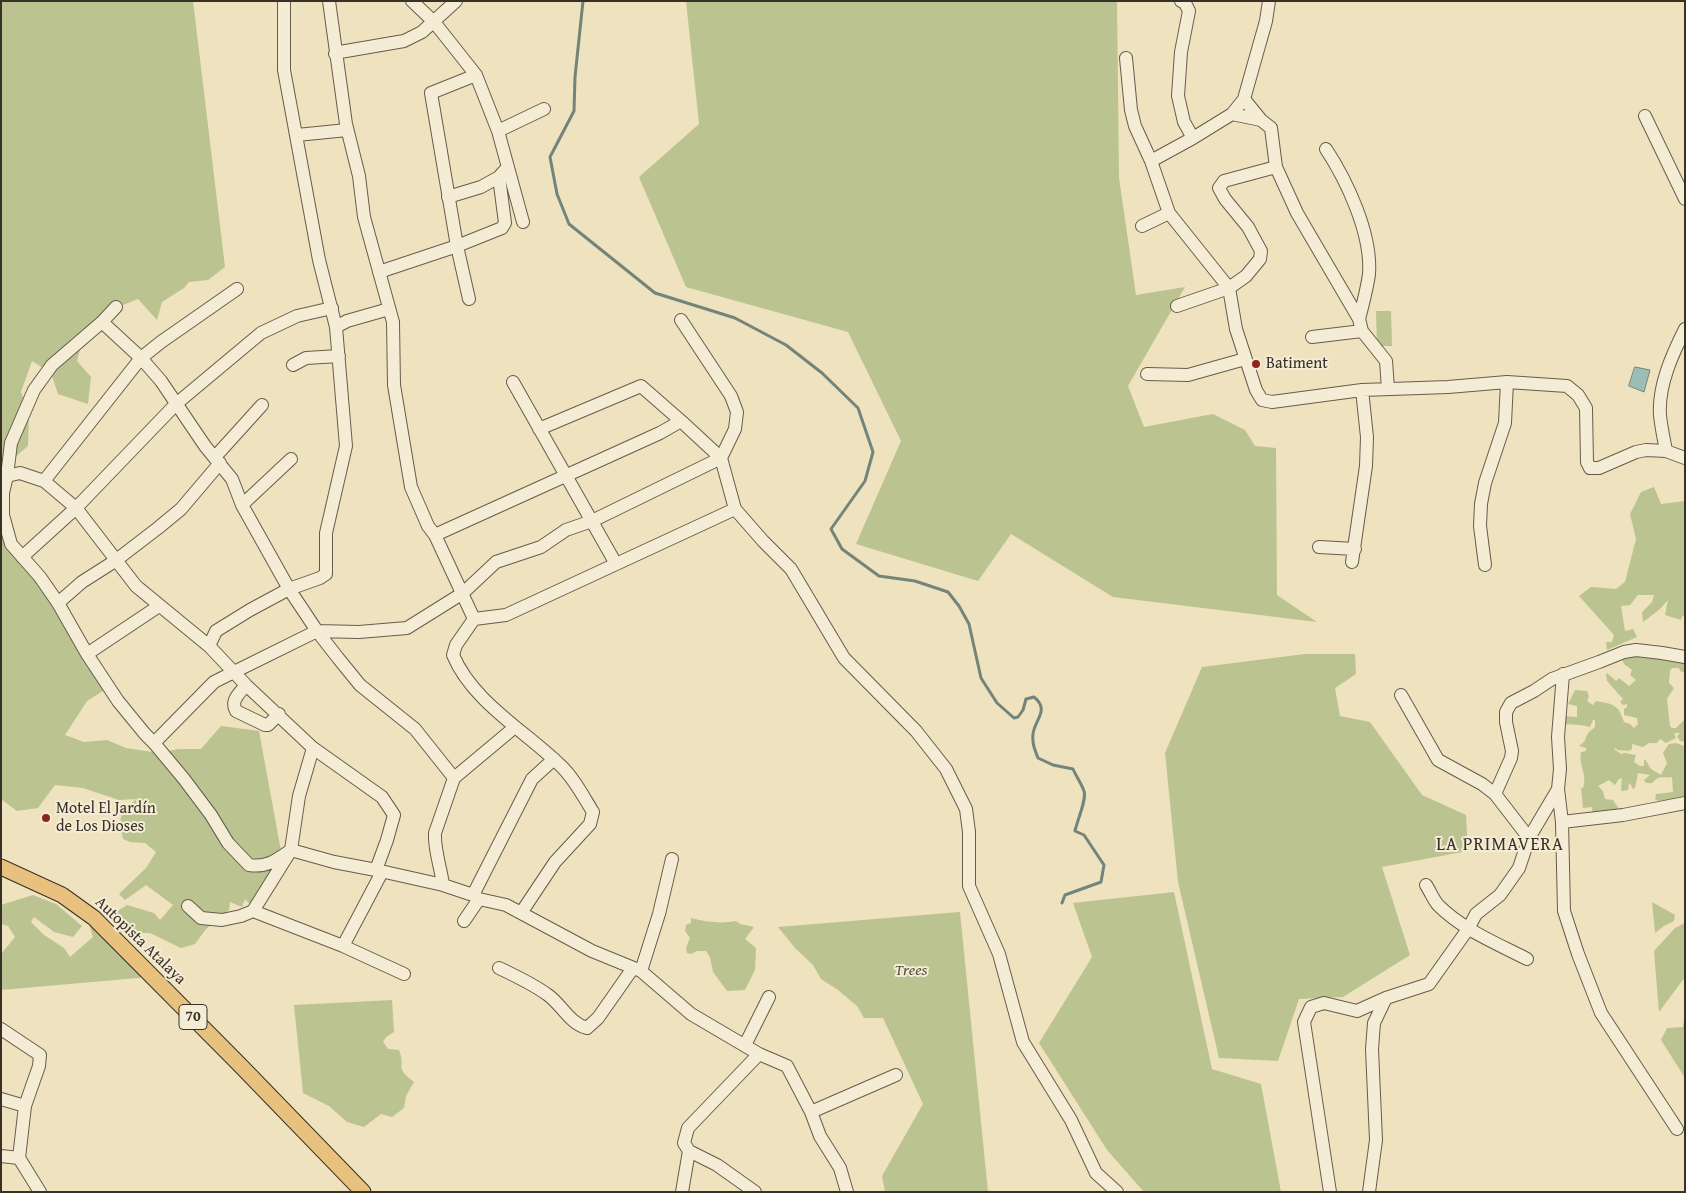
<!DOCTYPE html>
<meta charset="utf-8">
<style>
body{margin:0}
#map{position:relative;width:1686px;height:1193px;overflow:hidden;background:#efe2be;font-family:"Gentium Book Plus",serif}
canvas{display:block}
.frame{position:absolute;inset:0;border:2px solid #393026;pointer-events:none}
</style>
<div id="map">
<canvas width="1686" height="1193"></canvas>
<div class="frame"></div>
</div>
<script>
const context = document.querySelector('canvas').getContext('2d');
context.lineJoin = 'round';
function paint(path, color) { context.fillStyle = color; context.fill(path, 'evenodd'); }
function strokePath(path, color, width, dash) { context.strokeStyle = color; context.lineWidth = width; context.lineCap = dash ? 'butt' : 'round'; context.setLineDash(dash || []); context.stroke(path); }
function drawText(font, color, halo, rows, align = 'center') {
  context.font = font + ' "Gentium Book Plus",serif'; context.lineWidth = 4; context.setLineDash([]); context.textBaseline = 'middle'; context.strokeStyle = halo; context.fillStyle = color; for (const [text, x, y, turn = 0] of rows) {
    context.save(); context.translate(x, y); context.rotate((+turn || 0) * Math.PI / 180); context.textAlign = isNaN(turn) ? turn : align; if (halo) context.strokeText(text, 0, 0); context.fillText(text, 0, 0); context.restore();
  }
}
paint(new Path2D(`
 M1,1H193L225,267L208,280L189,282L184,288L162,302L157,320L138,299L123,305L111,321L85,330L77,361L91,377L88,404L58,394L51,373L32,361L21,392L29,413L28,446L14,458L1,512Z
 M686,1H1117L1119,178L1136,295L1185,287L1128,386L1144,427L1213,414L1245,430L1255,446L1276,448L1277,595L1317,622L1113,597L1011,534L978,581L856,544L901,441L848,332L686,287L639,177L699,124Z
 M1376,311H1391L1392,346H1377Z
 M1654,487L1661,504L1685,501V616H1682L1681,620L1665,615L1668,600L1660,609L1643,622L1642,612L1652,602L1654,595H1638L1630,605L1621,606L1625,631L1633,629L1637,637L1607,650L1606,642H1612L1614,635L1579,596L1591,587L1616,589L1625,582L1636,539L1630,514L1641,492Z
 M1,516L106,689L87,701L65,735L84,742L107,740L126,748L159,753L178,749H201L221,726L259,731L283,862L252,907L245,899L242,907L230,902L229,910L206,929L195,944L181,948L150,933H139L108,917L127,905L154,913L160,920L173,905L146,885L125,900L119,894L146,868L156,852L145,843L130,842L123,839C118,813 120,816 136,799L119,800L83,788L55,785L38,808L17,811L1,799Z
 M1305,654H1355L1356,674L1335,688L1340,716L1370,722L1422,795L1466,815L1468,851L1382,867L1410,955L1343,997L1299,999L1278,1061L1219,1058L1178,882L1165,753L1202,667Z
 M1643,654L1678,658L1685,665V673L1680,671L1679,668H1672L1670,671L1669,683L1674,688L1667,699L1670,726L1672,728H1676L1685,719V742L1680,741L1677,736L1680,733H1674L1676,738L1666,743L1660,739L1657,743H1649L1643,747L1632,744V749L1629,751L1617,750L1616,748L1614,749L1621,754L1624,753L1636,755L1634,762L1640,766H1644V761L1645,759L1651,769L1661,775L1667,763L1663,753L1669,744L1676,743L1684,746L1685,797L1659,801L1655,799L1656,794L1673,792L1672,777C1661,779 1661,774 1652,783H1646L1644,780L1650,775L1638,773L1635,788L1633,789L1630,783L1629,784L1628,790L1622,791L1621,789L1622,778L1619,779L1615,785L1609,780L1598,786L1603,791L1605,799L1613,800L1619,809V811L1613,810L1604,815L1593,817L1592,807L1583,808L1581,788H1583C1588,775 1578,765 1581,752L1586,751V748L1579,746L1584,742L1588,733L1595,727V720H1593L1590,727L1581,725L1562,724L1563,716L1577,717V706L1568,704L1575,690L1587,691L1589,696L1587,701L1593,705L1596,701C1613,704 1618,704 1624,722L1630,724L1634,728L1638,724L1637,718L1624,715V709L1627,707V704L1623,705L1620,702L1623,699L1607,681L1606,675L1607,673L1616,681L1619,678L1629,686L1636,680L1630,675L1632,670L1624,664L1622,659L1626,656Z
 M1174,892L1212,1069L1261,1084L1281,1192H1144L1107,1150L1039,1043L1092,957L1073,903Z
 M33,895L56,904L82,926L73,937L54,932L34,917L31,922L44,935L64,948L70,957L93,937L87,917L149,977L1,990V954L15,937L8,926L1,924V905Z
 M1652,902L1675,915L1674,921L1664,926L1655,933Z
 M960,912L988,1192H885L882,1176L923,1104L883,1018H864L857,1006L838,990L821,979L813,965L795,948L778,927Z
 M691,918C705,922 722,924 736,921L740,924L754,927L745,939L756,948L755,970L745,990L727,991L713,972L710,957L706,951H697L691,954L687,953L686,948L690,938L685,931L686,925L691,923Z
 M1685,923V977L1659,1012L1654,951L1675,928Z
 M392,1000L394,1032L386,1037L383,1042L388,1049L399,1050C406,1068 394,1067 414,1082L406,1096L404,1108L392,1117L381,1114L364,1127L347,1122L329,1106L303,1093L294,1005Z
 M1685,1010V1078L1661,1040L1667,1028L1683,1027Z`), '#bbc390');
const water = new Path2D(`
 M1635,367L1650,370L1644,392L1629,386Z`);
paint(water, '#9abdb4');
strokePath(water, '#73857b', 1);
strokePath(new Path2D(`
 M583,1L575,77L574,111L550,157L557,194L569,224L655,293L735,318L786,345L822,373L858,408L873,452L865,481L831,529L842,549L879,576L915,581L948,592L959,606L969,624L981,678L997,703L1014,718L1018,717L1023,710L1026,699L1034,697C1050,710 1035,719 1033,734C1032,744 1035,750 1038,758L1053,765L1073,769C1076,776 1081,783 1084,791C1087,799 1077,821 1075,831L1084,835L1104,865L1101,882L1065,895L1062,903`), '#73857b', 3);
const minor = new Path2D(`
 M329,1L346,124L359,176L364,217L393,322L394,385L411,487L428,526L435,535L474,619
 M412,1L434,22L476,75L498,131L523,222
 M1181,1L1185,3L1189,11L1181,52L1178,96L1184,122L1193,138
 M335,54L340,52L404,41L422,32L456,1
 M1126,58L1131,110L1135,126L1151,161L1169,213L1229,288L1236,329L1256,390L1262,400L1272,402L1362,390L1448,387L1507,382L1567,386L1578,395L1586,408L1587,462L1590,468H1599L1636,452L1646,450L1666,451L1685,458
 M1244,99L1261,120L1271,128L1276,167L1297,213L1359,319L1362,331L1386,361L1388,389
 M1232,114L1261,120
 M1645,116L1685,199
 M498,131L544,109
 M297,135L347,130
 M1326,149C1347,181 1372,234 1369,274C1367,289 1363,304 1359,319
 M1151,161L1193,138L1232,114L1244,99L1266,21L1269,1
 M448,197L481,187L499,177
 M1142,226L1169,213
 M379,272L457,246L502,228L505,223L499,177L507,168
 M469,299L457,246L431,93L476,75
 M1177,306L1229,288L1246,276L1260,259L1261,251L1248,227L1225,199L1219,188L1224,181L1276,167
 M116,307L102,322L52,365L34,390L11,443L7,476L3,493V515L11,544L40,577L58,603L87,654L118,701L145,734L154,743L184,779L211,815L228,843L249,865C267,868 277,860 291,850L334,862L376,870L443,885L473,895L479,899L506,905L592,951L641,971L691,1014L759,1054L787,1066L811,1112L820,1136L840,1168L847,1192
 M681,320L731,396L737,412L735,429L721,458L735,509L763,541L791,569L844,658L916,731L946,769L966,809L969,832V886L999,954L1023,1042L1071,1120L1096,1173L1117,1192
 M102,322L141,358L161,381L205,446L232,479L242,505L289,589L317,631L338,658L360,685L415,729L454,778
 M336,327L347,321L389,309
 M1312,337L1362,331
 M293,365L306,358L339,356
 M1147,374L1188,375L1245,359
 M513,382L616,564
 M1666,451C1664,439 1661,427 1660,415C1658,386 1672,355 1685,329
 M215,457L262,405
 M7,476L20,473L44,481L76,508L136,586L209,646L246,685L313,748L382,797L394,815L387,840L376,870
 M44,481L141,358L161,342L237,289
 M242,505L291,459
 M435,535L660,433L681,421
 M1319,547L1355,549
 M22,557L76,508L176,404L261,333L297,316L332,308
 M1352,562L1366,466L1367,437L1362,390
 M1485,565L1480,526L1481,504L1485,483L1505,423L1507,382
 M58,603L82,582L115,561L158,528L181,509L220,463
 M209,646L216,631L250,610L289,589L320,578L326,574V533L346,446L336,327L319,260L284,70V1
 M87,654L159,606
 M1563,674L1558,737L1560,769L1558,789L1562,822L1564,911L1578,954L1601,1013L1677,1129
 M246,685C240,693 230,700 236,711L265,725H268L279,714
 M1401,695L1438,760L1482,784L1495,794L1529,838
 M154,743L214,682L234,672L317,631L359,632L407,628L463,593L496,562L541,547L566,530L592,521L721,458L681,421L641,386L539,429
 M1495,794L1511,758L1512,751L1506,722V712L1511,703L1534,691L1552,679L1599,662L1624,652L1636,650L1662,653L1685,657
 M1562,822L1623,815L1685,803
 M443,885C441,868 434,850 435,833L454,778L515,727
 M1426,885C1430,891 1433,899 1438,905C1463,930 1496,943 1527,959
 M473,895L532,779L554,759
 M188,906L201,918L222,920L241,916L253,911L291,850L299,796L313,748
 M253,911L343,946L404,974
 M521,913L555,862L590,824L593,812C583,796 574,778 560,765C525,731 472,701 453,655L456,645L474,619L506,615L735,509
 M464,921L479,899
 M343,946L382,872
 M499,968C516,976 533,984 548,995C562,1005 569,1023 587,1028L598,1018L633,968
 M641,971L659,914L672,859
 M1,1029L40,1055L39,1066L25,1106L19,1158L40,1192
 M745,1045L769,997
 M1,1099L25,1106
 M811,1112L896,1075
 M689,1151L717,1165L755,1192
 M1,1156L19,1158
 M682,1192L689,1151L684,1143L688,1128L759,1054
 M1330,1192L1304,1022L1311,1007L1324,1003L1357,1011L1386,998L1429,984L1468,929L1476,914L1500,895L1519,868L1529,838L1558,789
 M1369,1192L1376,1140L1372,1049L1374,1023L1386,998`);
const major = new Path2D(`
 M1,867L62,895L94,918L240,1065L363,1192`);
strokePath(minor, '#665c4c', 14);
strokePath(major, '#393026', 17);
strokePath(minor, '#f5ecd5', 12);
strokePath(major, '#e8c17f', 15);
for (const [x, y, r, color] of [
 [1256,364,5,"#8f2418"],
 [46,818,5,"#8f2418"]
]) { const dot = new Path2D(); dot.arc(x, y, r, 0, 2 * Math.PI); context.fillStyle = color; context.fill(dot); strokePath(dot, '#f5ecd5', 2); }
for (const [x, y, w] of [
 [193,1017,28]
]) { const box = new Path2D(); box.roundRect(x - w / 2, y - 12.5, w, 25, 4); context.fillStyle = '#f5ecd5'; context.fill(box); strokePath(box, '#393026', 1); }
drawText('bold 15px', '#393026', null, [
 ["70",193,1017]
]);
drawText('16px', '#393026', '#f5ecd5', [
 ["Batiment",1266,364],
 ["Motel El Jardín",56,809],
 ["de Los Dioses",56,827]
], 'left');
drawText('16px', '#393026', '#f5ecd5', [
 ["Autopista Atalaya",140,941,44]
]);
drawText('italic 16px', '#534d3b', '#f5ecd5', [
 ["Trees",911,971]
]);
context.letterSpacing = '1px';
drawText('18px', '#393026', '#f5ecd5', [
 ["LA PRIMAVERA",1500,845]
]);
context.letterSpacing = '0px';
</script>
